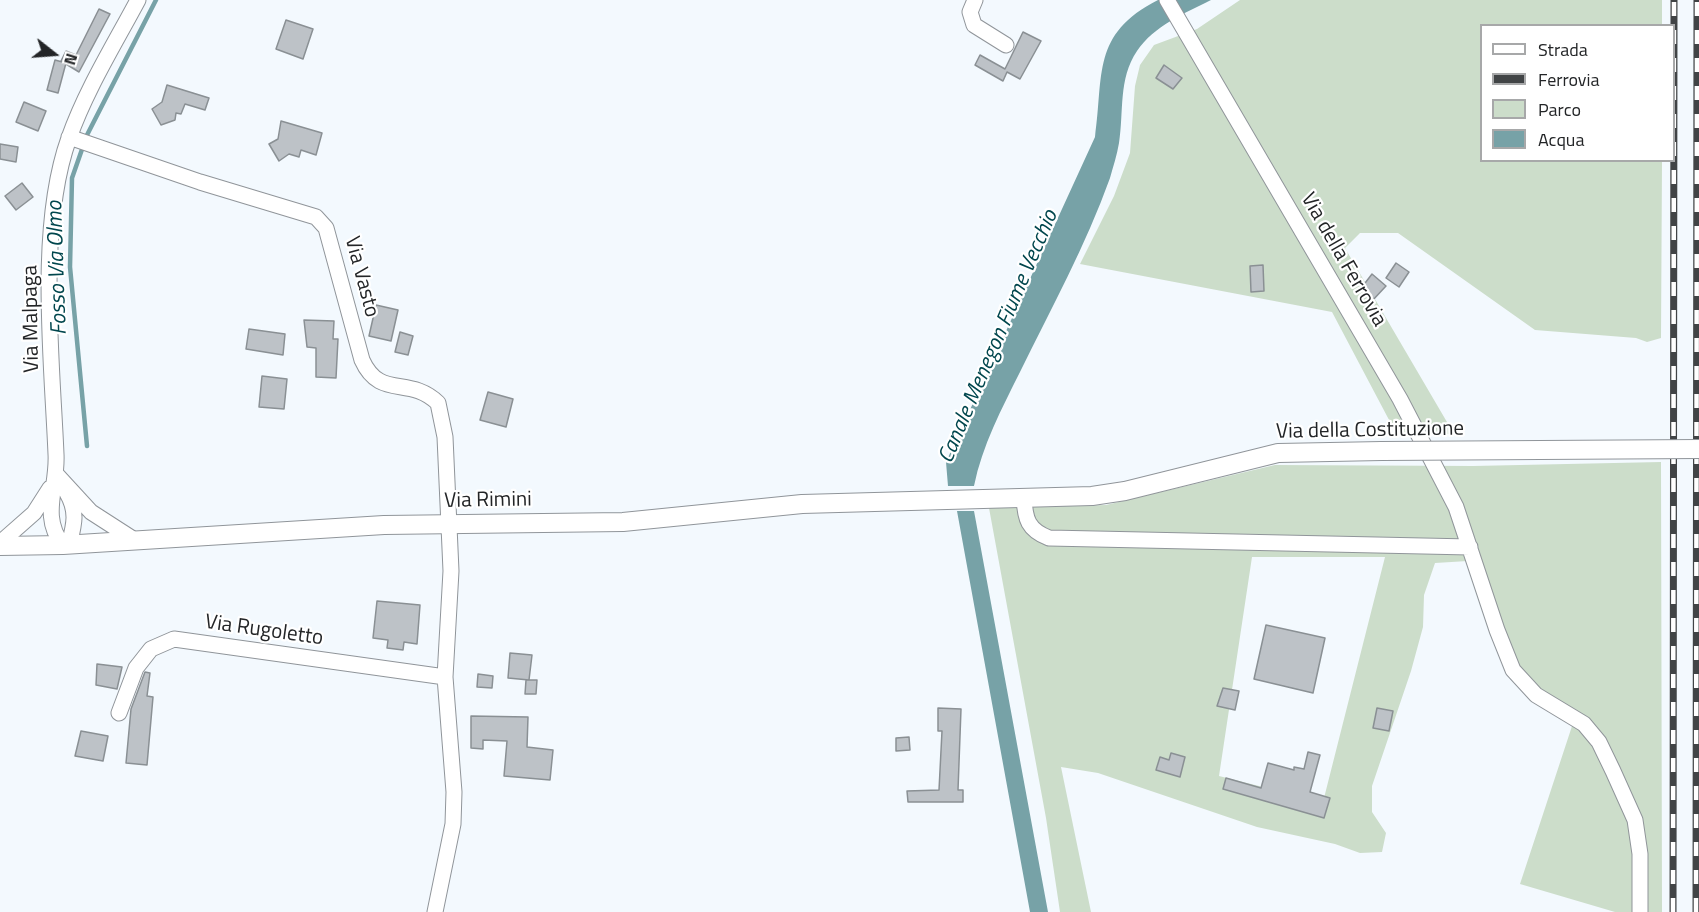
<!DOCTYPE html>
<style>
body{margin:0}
#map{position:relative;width:1699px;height:912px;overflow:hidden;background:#f3f9fe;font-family:"Titillium Web",sans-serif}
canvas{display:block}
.legend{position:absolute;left:1480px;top:24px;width:195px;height:138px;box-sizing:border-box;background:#fff;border:2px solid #a7a8a9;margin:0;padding:8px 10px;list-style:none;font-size:18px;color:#232527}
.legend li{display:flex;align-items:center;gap:12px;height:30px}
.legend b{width:30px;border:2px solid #a7a8a9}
.north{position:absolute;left:24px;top:24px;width:60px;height:60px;-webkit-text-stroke:4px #fff;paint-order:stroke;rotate:107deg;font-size:16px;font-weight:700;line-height:24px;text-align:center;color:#232527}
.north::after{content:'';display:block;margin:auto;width:21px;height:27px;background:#232527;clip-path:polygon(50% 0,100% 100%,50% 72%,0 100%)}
</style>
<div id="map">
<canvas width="1699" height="912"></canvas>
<ul class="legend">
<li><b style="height:8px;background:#fff"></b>Strada</li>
<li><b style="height:8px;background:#414446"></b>Ferrovia</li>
<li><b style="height:16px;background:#ccddca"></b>Parco</li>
<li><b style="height:16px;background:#77a2a7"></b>Acqua</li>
</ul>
<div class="north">N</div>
</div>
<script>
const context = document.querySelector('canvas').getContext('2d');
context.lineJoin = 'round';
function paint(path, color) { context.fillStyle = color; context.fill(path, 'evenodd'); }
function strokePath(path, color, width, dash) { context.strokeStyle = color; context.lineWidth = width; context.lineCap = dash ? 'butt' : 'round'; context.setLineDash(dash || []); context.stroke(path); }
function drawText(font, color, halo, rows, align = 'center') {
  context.font = font + ' "Titillium Web",sans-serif'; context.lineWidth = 4.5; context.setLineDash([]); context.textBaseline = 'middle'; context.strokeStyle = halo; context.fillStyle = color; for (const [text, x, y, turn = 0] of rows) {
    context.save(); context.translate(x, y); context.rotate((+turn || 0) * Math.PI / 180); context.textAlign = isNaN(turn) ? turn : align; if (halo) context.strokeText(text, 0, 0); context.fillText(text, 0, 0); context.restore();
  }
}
paint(new Path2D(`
 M1240,0H1662V25L1482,26V160L1662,161L1661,338L1647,342L1636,338L1535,330L1398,233H1360L1345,248L1454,434L1397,435L1332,312L1080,264L1114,196L1130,153L1135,86L1140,65L1154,45L1197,29Z
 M1661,462L1662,912H1615L1520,884L1575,717L1527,680L1483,596L1476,592L1468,561L1435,563L1424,595L1423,627L1411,671L1372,786V812L1386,833L1382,852L1360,853L1335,844L1257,827L1098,773L1061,767L1091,912H1060L1046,818L989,508L1106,505L1275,465L1473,466ZM1252,557H1385L1323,802L1219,776Z`), '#ccddca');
paint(new Path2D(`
 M1158,0H1211C1185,13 1154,26 1137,51C1118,79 1124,112 1119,143C1117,155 1113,167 1110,178C1086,245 1051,309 1020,372C1002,408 982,446 974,486H948L946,462L1095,137C1104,75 1091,34 1158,0Z
 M957,511H974L1048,912H1030Z`), '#77a2a7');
strokePath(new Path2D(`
 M87,446L70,267L72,178L87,135L156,0`), '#77a2a7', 4.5);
const building = new Path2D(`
 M99,9L110,14L79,72L61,61L66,51L76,55Z
 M286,20L313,29L303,59L276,49Z
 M1023,32L1041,41L1020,79L1007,72L1003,81L975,65L980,55L1005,69Z
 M55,60L66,63L58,93L47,90Z
 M1164,65L1182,78L1173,89L1156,78Z
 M167,85L209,98L205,110L185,104L181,114L176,113L175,120L161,125L152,109L162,102Z
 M24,102L46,111L38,131L16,122Z
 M281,121L322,133L316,155L301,150L299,157L289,154L279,161L269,144L278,139Z
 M0,144L18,147L16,162L0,159Z
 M22,183L33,197L16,210L5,196Z
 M1396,263L1409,272L1399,287L1386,278Z
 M1263,265L1264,291L1251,292L1250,266Z
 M1372,274L1386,286L1372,301L1362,287Z
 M376,305L398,310L391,341L369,336Z
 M304,320L334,321L333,339H338L336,378L316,377V348L307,347Z
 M249,329L285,334L283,355L246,349Z
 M400,332L413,336L408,355L395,352Z
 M262,376L287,379L284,409L259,407Z
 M488,392L513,399L506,427L480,420Z
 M377,601L420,605L417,644L404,642L403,650L387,648L388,640L373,638Z
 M1266,625L1325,638L1313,693L1254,679Z
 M510,653L532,655L529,680L508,678Z
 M97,664L122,667L117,689L96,685Z
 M145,672L150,673L147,696L153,697L147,765L126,763L131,709Z
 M478,674L493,676L492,688L477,687Z
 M526,680H537L536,694H525Z
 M1223,688L1239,691L1235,710L1217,706Z
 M938,708L961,709L958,790H963V802H908L907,791L939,790L942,731H938Z
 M1377,708L1393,711L1389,731L1373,728Z
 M471,716L528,717L527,747L553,750L550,780L504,776L507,741L483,740V749L471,748Z
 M81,731L108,736L103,761L75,756Z
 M909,737L910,750L896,751V738Z
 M1308,752L1320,755L1310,792L1330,798L1324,818L1223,789L1226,778L1261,788L1268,763L1294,770V767L1304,769Z
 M1171,753L1185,757L1180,777L1156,770L1160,757L1169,760Z`);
paint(building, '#bdc2c7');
strokePath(building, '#8a9094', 1.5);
const minor = new Path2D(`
 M975,0L970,12L974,25L1006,45
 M1167,0L1400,399L1456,507L1497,630L1513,670L1536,695L1584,724L1599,742L1613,771L1635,820L1640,854V912
 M69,137L200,182L316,217L326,228L362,360C380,400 409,375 438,403L445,437L451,571L445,677L454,792L453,824L435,912
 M57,475L91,512L136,541
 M67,493C78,512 74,525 69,545
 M1024,498C1025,519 1028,530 1049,538L1470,547
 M0,543L34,513L50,488
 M63,545C40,517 58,487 56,454C52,359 37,227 69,138C86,90 114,45 138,0
 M119,713L136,668L151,649L174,639L445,677`);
const major = new Path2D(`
 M0,546L63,545L384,525L623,522L802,504L1092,496L1125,491L1278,453L1382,451`);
strokePath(minor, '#90959a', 17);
strokePath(major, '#90959a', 20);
strokePath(minor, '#fff', 15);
strokePath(major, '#fff', 18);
const rail = new Path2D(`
 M1673,912L1674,0
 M1696,912L1697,0`);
strokePath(rail, '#414446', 7);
strokePath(rail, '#fff', 4.5, [14]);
const majorBridge = new Path2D(`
 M1382,451L1699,449`);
strokePath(majorBridge, '#90959a', 20, []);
strokePath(majorBridge, '#fff', 18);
drawText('21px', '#232527', '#fff', [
 ["Via della Ferrovia",1343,260,60],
 ["Via Vasto",361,277,75],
 ["Via Malpaga",32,319,-91],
 ["Via della Costituzione",1370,431,-1],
 ["Via Rimini",488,501,-1],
 ["Via Rugoletto",264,631,8]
]);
drawText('italic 22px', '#00464d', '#fff', [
 ["Fosso Via Olmo",58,268,-92],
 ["Canale Menegon Fiume Vecchio",999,337,-67]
]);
</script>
